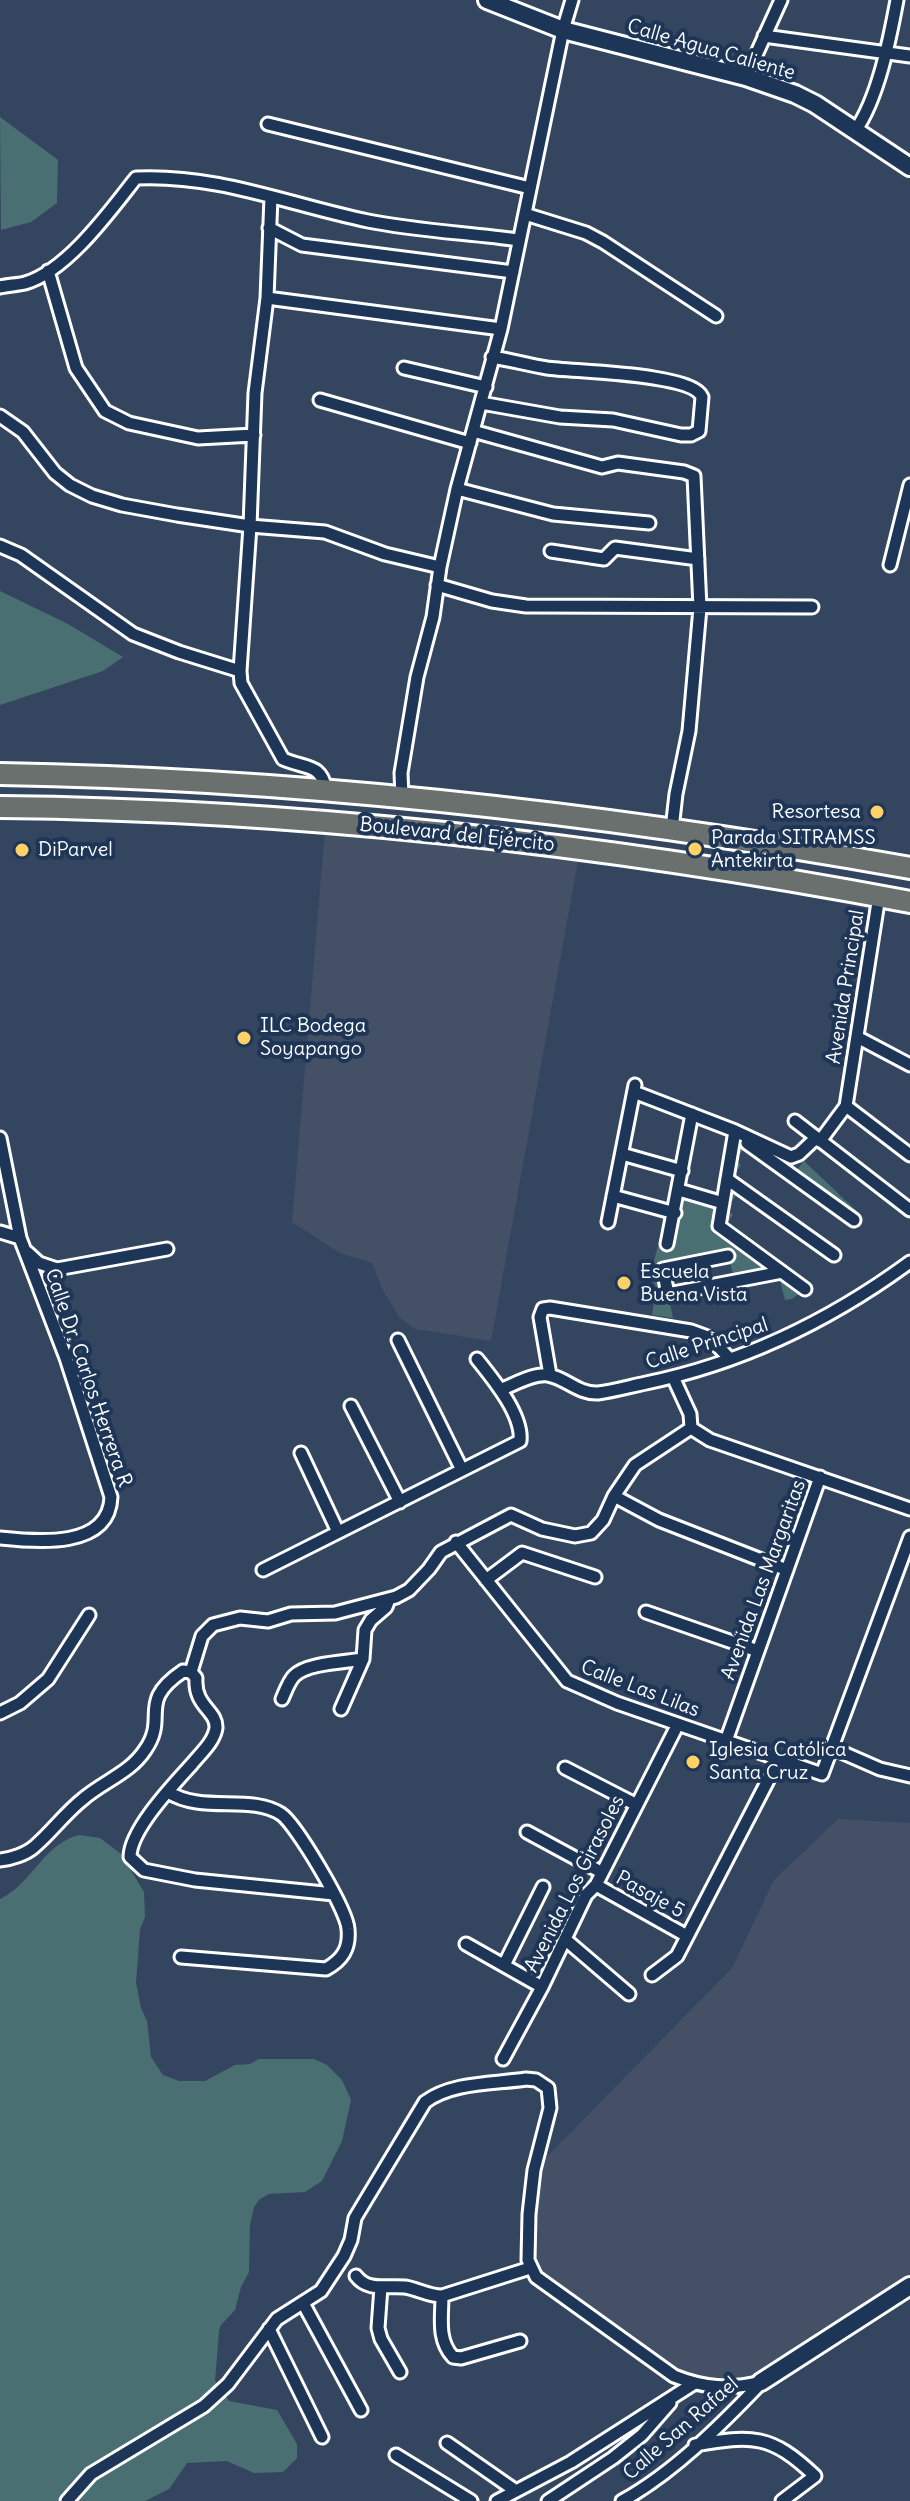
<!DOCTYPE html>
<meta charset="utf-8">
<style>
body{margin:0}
canvas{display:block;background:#34455f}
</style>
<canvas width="910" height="2501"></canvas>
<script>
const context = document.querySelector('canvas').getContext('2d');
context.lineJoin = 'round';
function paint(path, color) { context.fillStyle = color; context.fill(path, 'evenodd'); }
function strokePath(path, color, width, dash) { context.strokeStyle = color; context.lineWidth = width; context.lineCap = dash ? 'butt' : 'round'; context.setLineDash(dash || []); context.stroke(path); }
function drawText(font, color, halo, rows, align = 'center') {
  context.font = font + ' Delius,sans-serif'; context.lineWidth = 8; context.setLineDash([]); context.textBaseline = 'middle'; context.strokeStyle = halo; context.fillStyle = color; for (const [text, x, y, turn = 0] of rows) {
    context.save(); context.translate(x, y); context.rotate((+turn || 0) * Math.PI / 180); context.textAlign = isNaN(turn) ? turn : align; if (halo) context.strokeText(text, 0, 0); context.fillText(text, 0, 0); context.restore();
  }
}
paint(new Path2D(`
 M325,830L487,848L578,861L491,1341L415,1329L399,1317L382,1288L372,1263L340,1253L292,1222Z
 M838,1819L910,1823V2286L761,2382L693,2384L536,2277L528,2260L534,2170L732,1968L774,1880Z`), '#445065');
paint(new Path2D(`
 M0,117L58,160L57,203L31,222L1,230Z
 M0,591L68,624L123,657L103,671L0,705Z
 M735,1134L748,1143L736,1160L741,1165L730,1180L741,1188L727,1209L733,1215L723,1229L805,1289L792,1299L785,1300L778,1273L735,1281L728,1256L663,1269L673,1318L652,1315L656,1287L650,1276L659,1242L667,1244L679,1190L722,1203Z
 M804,1161L863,1217L858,1223L792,1176Z
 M79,1835L100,1838L121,1854L144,1892L145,1917L140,1929L136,1983L141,2008L147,2021L151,2057L163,2075L179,2081H205L235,2065L250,2064L259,2059H314L327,2065L342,2080L351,2100L342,2141L322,2181L305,2192L269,2194L260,2199L254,2207L250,2225L249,2272L241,2287L235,2310L221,2325L219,2331L215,2381L229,2401L277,2410L297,2444V2458L283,2472L254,2473L227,2461L187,2463L169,2489L145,2501H0V1899C33,1883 43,1844 79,1835Z`), '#496f72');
const street = new Path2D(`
 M764,36L910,56
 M746,77L781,0
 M268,124L530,188
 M855,131C878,99 890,38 897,0
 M271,197L267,298L255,393L250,526L240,671L241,683L283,759C306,769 321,763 326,790
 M525,214L586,233L603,242L716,316
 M269,228L302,245L513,272
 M48,271L76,368L105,411L129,423L198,438L254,435
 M0,287C8,285 17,285 25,283C67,271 110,211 136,178C217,174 290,205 368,221C418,231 469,233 519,240
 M267,298L501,329
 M404,368L486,387
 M320,400L470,443
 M481,403L560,417L613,420L681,435H691L699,431L702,397C692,373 575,372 547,368C529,365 511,360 492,357
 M0,416L23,432L55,473L70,485L92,496L122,505L177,515L250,526L325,532L385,554L440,567
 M473,431L602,467L618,463L684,472L694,476L700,608L689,731L676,794L672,829
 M457,489L553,514L649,523
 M0,546L21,555L133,634L179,652L240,671
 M551,551L604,559L615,548L698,559
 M890,565L910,485
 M437,585L492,601L526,606L812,607
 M402,797L401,773L417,677L433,617L440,567L457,489L501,329L563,30L572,0
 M857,1037L910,1065
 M634,1092L735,1131L791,1157L799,1154L816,1138
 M846,1106L910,1155
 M795,1121L910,1210
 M735,1131L719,1226L805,1289
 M0,1138L20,1238L66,1358L111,1497C109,1549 37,1542 0,1538
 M820,1141L846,1106L879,896
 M747,1143L854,1220
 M622,1154L682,1171
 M727,1179L834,1255
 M679,1190L723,1203
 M613,1196L675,1213
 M608,1222L635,1085
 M0,1232L20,1238
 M667,1244L692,1114
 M27,1252L39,1263L57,1269L167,1249
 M728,1256L663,1269L668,1294L782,1272
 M398,1340L462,1470
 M550,1375L540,1317L543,1309L550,1308L691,1331L710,1338L730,1359
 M673,1377L690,1414L691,1428L710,1440L910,1509
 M502,1389C515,1384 534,1373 548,1375C566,1378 578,1394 598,1393C614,1391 631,1386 646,1383C743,1363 831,1320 910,1262
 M351,1406L400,1502
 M301,1453L338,1532
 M614,1496L659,1520L787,1570
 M456,1542L567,1681L617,1703L822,1774L910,1537
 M263,1570L520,1441C523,1415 493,1379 477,1359
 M486,1580L522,1553L595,1577
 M646,1612L758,1651
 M191,1672L202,1636L213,1625L240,1618L268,1621L291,1614L335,1613L396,1597L409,1590L429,1569L441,1552L511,1515L542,1529L575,1536L591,1533L603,1520L614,1496L635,1465L691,1428
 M191,1672L196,1678C194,1707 217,1710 216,1728C214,1742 200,1754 192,1764C173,1785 130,1830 130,1857L144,1870L195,1880L334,1894
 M282,1699C285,1692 289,1681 294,1676C306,1663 346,1662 363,1659
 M341,1709L363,1659L365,1630L371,1620L386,1607L389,1599
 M0,1713L20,1703L48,1679L89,1615
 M726,1741L820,1477
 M832,1748L880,1769L910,1776
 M565,1768L635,1804
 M168,1792C203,1814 250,1794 281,1814C296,1824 347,1910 348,1929C350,1949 342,1960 326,1969L181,1957
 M527,1832L601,1872
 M0,1860C11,1859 26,1854 34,1847C51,1833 64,1814 83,1799C104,1781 130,1773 145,1750C169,1716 136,1703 183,1671L191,1672
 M596,1885L687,1936
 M566,1940L629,1994
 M466,1944L542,1987
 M504,1965L543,1887
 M652,1975L677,1956L779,1759
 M503,2059L542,1987L586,1895L596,1885L678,1724
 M356,2276C368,2292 387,2285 405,2287C418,2289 428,2296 442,2296L530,2268
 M381,2287L378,2328L381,2339L400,2372
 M442,2296C442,2317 437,2340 453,2357L461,2358L520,2341
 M303,2303L361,2410
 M269,2329L322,2437
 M447,2443L516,2491
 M695,2445C752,2435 771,2434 815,2476L782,2501
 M396,2455L471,2501
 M67,2501L91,2474L204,2406L228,2384L277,2319L321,2291L344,2256L351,2240L355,2218L364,2203L425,2102C452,2082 493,2084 526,2079L536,2080L548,2088L550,2108L534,2170L529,2214L528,2260L536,2277L674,2376C704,2388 730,2390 761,2382
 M497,2501L571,2462L693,2384
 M548,2501L613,2458L642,2435L670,2403
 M622,2501C673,2473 721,2425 761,2383`);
const secondary = new Path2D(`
 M487,0L563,30L746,77L795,94L815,104L910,167
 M761,2382L910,2286`);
const highway = new Path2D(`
 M0,774C306,779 609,814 910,868
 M0,807C306,810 610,845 910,902`);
strokePath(street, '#fff', 17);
strokePath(secondary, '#fff', 22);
strokePath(highway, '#fff', 26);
strokePath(street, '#1d3557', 11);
strokePath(secondary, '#1d3557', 16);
strokePath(highway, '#6a706d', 20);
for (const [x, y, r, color] of [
 [877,812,8,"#ffd166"],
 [695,849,8,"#ffd166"],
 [22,850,8,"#ffd166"],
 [244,1038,8,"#ffd166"],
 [624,1283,8,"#ffd166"],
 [693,1762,8,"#ffd166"]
]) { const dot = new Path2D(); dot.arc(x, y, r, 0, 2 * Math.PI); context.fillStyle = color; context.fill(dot); strokePath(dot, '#1d3557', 3); }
drawText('20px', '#fff', '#1d3557', [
 ["Calle Agua Caliente",711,50,16],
 ["Boulevard del Ejército",457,835,6],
 ["Avenida Principal",846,987,-81],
 ["Calle Principal",707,1344,-18],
 ["Calle Dr. Carlos Herrera R",88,1378,71],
 ["Avenida Las Margaritas",764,1580,-70],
 ["Calle Las Lilas",640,1689,21],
 ["Avenida Los Girasoles",575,1884,-63],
 ["Pasaje 5",650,1895,29],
 ["Calle San Rafael",681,2429,-41]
]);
drawText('20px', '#fff', '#1d3557', [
 ["Resortesa",861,812,"right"],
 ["Parada SITRAMSS",711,838],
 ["Antekirta",711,861],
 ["DiParvel",38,850],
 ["ILC Bodega",260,1026],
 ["Soyapango",260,1049],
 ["Escuela",640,1272],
 ["Buena Vista",640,1295],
 ["Iglesia Católica",709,1750],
 ["Santa Cruz",709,1773]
], 'left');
</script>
